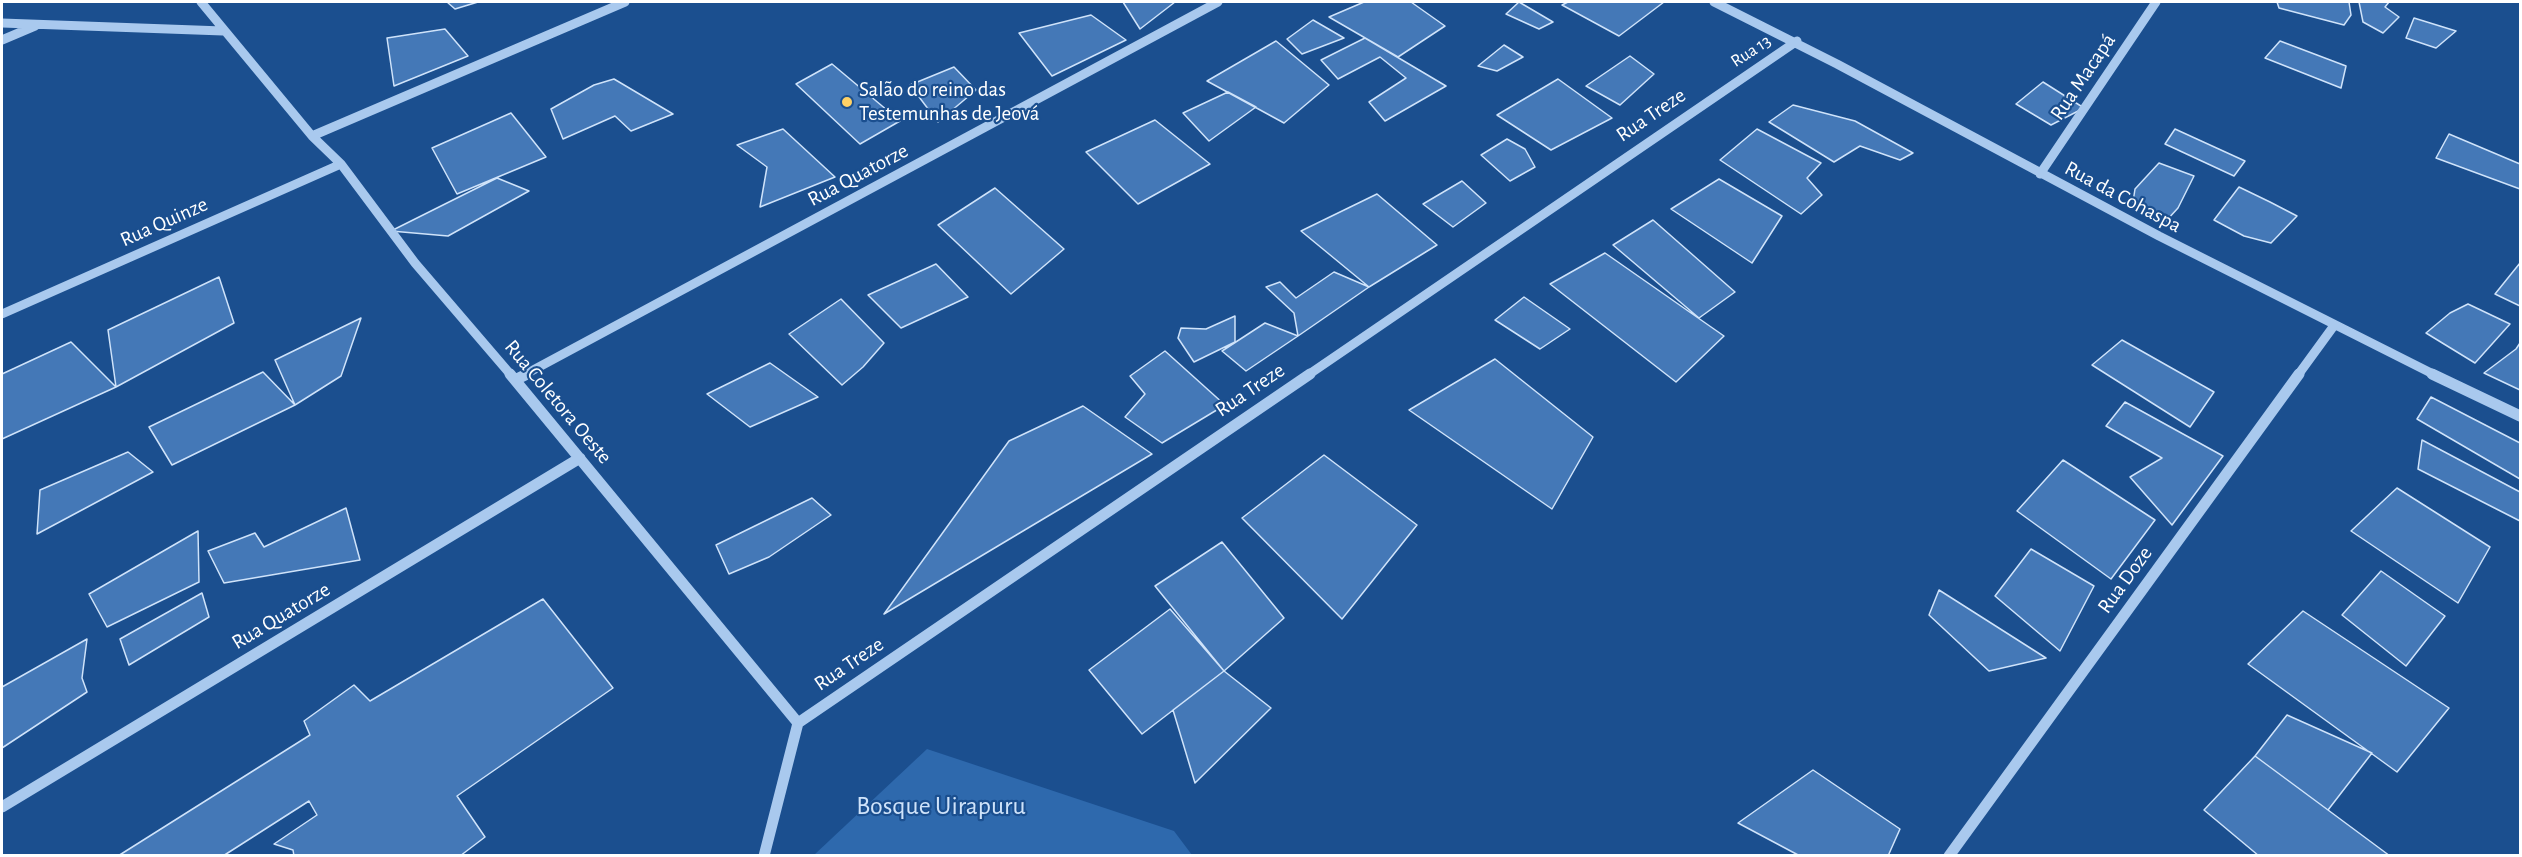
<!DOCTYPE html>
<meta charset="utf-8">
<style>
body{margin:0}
#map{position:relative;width:2522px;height:857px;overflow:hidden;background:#1b4f8f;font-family:"Alegreya Sans",sans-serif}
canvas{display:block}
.frame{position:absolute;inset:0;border:3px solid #fff;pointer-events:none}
</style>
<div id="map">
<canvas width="2522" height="857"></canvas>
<div class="frame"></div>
</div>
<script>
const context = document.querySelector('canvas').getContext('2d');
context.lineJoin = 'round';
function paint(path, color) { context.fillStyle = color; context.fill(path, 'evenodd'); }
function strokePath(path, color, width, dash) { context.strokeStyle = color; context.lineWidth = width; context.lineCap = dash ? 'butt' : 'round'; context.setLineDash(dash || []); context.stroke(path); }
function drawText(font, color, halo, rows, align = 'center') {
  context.font = font + ' "Alegreya Sans",sans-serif'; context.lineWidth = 4.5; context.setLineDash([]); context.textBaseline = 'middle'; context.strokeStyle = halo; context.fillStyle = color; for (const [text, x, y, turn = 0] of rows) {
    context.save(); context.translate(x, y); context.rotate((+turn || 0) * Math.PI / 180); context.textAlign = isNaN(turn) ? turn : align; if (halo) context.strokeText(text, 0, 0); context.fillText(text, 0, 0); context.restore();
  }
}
paint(new Path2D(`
 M927,749L1174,831L1192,855H814Z`), '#2e69ad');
const building = new Path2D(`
 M447,2H478L455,9Z
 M1123,2H1175L1140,29Z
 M1364,2H1411L1445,26L1398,57L1329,17Z
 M1519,2L1553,22L1539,29L1506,14Z
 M1568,2H1664L1619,36L1562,5Z
 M2277,2H2349L2351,15L2344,25L2279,8Z
 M2359,2H2389L2385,7L2399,17L2383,33L2363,22Z
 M1091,15L1126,40L1052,76L1019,33Z
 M2414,18L2456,31L2436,48L2406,38Z
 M1313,20L1344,38L1302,54L1287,39Z
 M445,29L468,56L394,86L387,38Z
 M1365,38L1446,86L1385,121L1369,102L1406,78L1380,57L1338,79L1321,60Z
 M1276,41L1329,85L1284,123L1207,81Z
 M2280,41L2346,66L2341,88L2265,58Z
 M1504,45L1523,57L1497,71L1478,66Z
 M1630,56L1654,74L1620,105L1586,86Z
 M832,64L900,121L860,144L796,84Z
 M954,67L976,90L938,122L910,85Z
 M614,79L673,114L631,131L615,116L563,139L551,109L594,85Z
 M1558,79L1612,118L1551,150L1497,115Z
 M2043,82L2084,108L2051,125L2016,104Z
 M1228,92L1256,107L1209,141L1183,113Z
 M1793,105L1855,121L1913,153L1900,160L1860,146L1834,162L1769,122Z
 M511,113L546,157L457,194L432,148Z
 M1155,120L1210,164L1138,204L1086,152Z
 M783,129L835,177L760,207L767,167L737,145Z
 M1757,129L1821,163L1807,178L1822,195L1801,214L1720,160Z
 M2175,129L2245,161L2234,176L2165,144Z
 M2449,134L2520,164V189L2436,158Z
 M1507,139L1525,149L1535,167L1510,181L1481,155Z
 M2159,163L2194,176L2178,208L2166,221L2133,202L2135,189Z
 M497,178L529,191L448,236L391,231Z
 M1719,179L1782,216L1752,263L1671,209Z
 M1462,181L1486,203L1453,227L1423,204Z
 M2239,187L2270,202L2297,216L2271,243L2244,236L2214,220Z
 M995,188L1064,249L1011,294L938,225Z
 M1377,194L1437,245L1369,287L1301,231Z
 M1653,220L1735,292L1699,318L1613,245Z
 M1605,253L1724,336L1676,382L1550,284Z
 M2520,263V306L2495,294Z
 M936,264L968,297L901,328L868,295Z
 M1334,272L1369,287L1298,336L1294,313L1266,287L1280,282L1296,298Z
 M219,277L234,323L116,387L108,330Z
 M1524,297L1570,329L1540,349L1495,320Z
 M841,299L884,343L863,367L842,385L789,334Z
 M2468,304L2510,324L2475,363L2426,333L2450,313Z
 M1235,316V342L1194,362L1178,338L1181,328L1206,329Z
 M361,318L341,376L295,405L275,360Z
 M1265,323L1298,336L1246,371L1222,351Z
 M2122,340L2214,392L2190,427L2092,365Z
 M71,342L116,387L2,439V374Z
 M2520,343V390L2484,373L2516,349Z
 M1165,351L1225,405L1162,443L1125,417L1145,394L1130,376Z
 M1495,359L1593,437L1552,509L1409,410Z
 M770,363L818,397L750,427L707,394Z
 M263,372L295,405L172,465L149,427Z
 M2431,397L2520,443V479L2417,419Z
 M2125,402L2223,456L2172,525L2130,477L2162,458L2106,426Z
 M1083,406L1152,454L884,614L1009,441Z
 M2422,440L2520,492V521L2418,469Z
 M128,452L153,472L37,534L40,490Z
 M1324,455L1417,525L1342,619L1242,518Z
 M2063,460L2155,520L2111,579L2017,511Z
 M2397,488L2490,547L2458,603L2351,531Z
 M812,498L831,515L769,557L729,574L716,545Z
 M346,508L360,560L224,583L208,551L255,533L264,547Z
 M198,531L199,582L107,627L89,594Z
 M1222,542L1284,618L1224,671L1155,586Z
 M2031,549L2094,586L2060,651L1995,596Z
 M2381,571L2445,616L2406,666L2342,615Z
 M1939,590L2046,658L1989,671L1929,615Z
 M202,593L209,617L129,665L120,639Z
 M543,599L613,688L457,796L485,837L460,856H294L293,850L274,844L317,815L309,801L223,856H118L310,735L304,721L354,685L370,701Z
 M1170,609L1224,671L1142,734L1089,670Z
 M2303,611L2449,708L2397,772L2248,664Z
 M87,639L82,678L87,692L2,748V687Z
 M1224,671L1271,708L1195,783L1173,710Z
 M2287,715L2372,753L2328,810L2255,756Z
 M2255,756L2328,810L2390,856H2259L2204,810Z
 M1813,770L1900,829L1888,856H1800L1738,823Z`);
paint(building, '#4478b7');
strokePath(building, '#cfe3fa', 1.5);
strokePath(new Path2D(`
 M201,2L312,136L341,164L415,263L511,375
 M1714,2L1837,64L2159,236L2435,375
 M2,23L223,31
 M2,40L35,26
 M312,136L625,2
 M2040,174L2156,2
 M2,314L341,164
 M524,375L1218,2
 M1308,375L1797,41
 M2298,375L2333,327`), '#a9c9ee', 9);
strokePath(new Path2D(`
 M510,374L798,723L764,856
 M2432,374L2520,416
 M515,380L527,374
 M798,723L1310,374
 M2,807L580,458
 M1949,856L2299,374`), '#a9c9ee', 11);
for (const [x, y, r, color] of [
 [847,102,6,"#ffd166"]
]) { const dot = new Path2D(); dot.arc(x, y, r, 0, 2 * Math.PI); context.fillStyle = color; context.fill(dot); strokePath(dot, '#1b4f8f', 2); }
drawText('18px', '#fff', '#1b4f8f', [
 ["Rua 13",1751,51,-33]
]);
drawText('21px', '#fff', '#1b4f8f', [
 ["Rua Macapá",2083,77,-56],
 ["Rua Treze",1651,115,-34],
 ["Rua Quatorze",858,175,-28],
 ["Rua da Cohaspa",2123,197,28],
 ["Rua Quinze",164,222,-24],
 ["Rua Treze",1250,390,-34],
 ["Rua Coletora Oeste",558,402,50],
 ["Rua Doze",2125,580,-54],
 ["Rua Quatorze",281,616,-31],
 ["Rua Treze",849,664,-34]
]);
drawText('21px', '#fff', '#1b4f8f', [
 ["Salão do reino das",859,90],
 ["Testemunhas de Jeová",859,114]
], 'left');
drawText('26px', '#cfe3fa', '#1b4f8f', [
 ["Bosque Uirapuru",941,806]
]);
</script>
